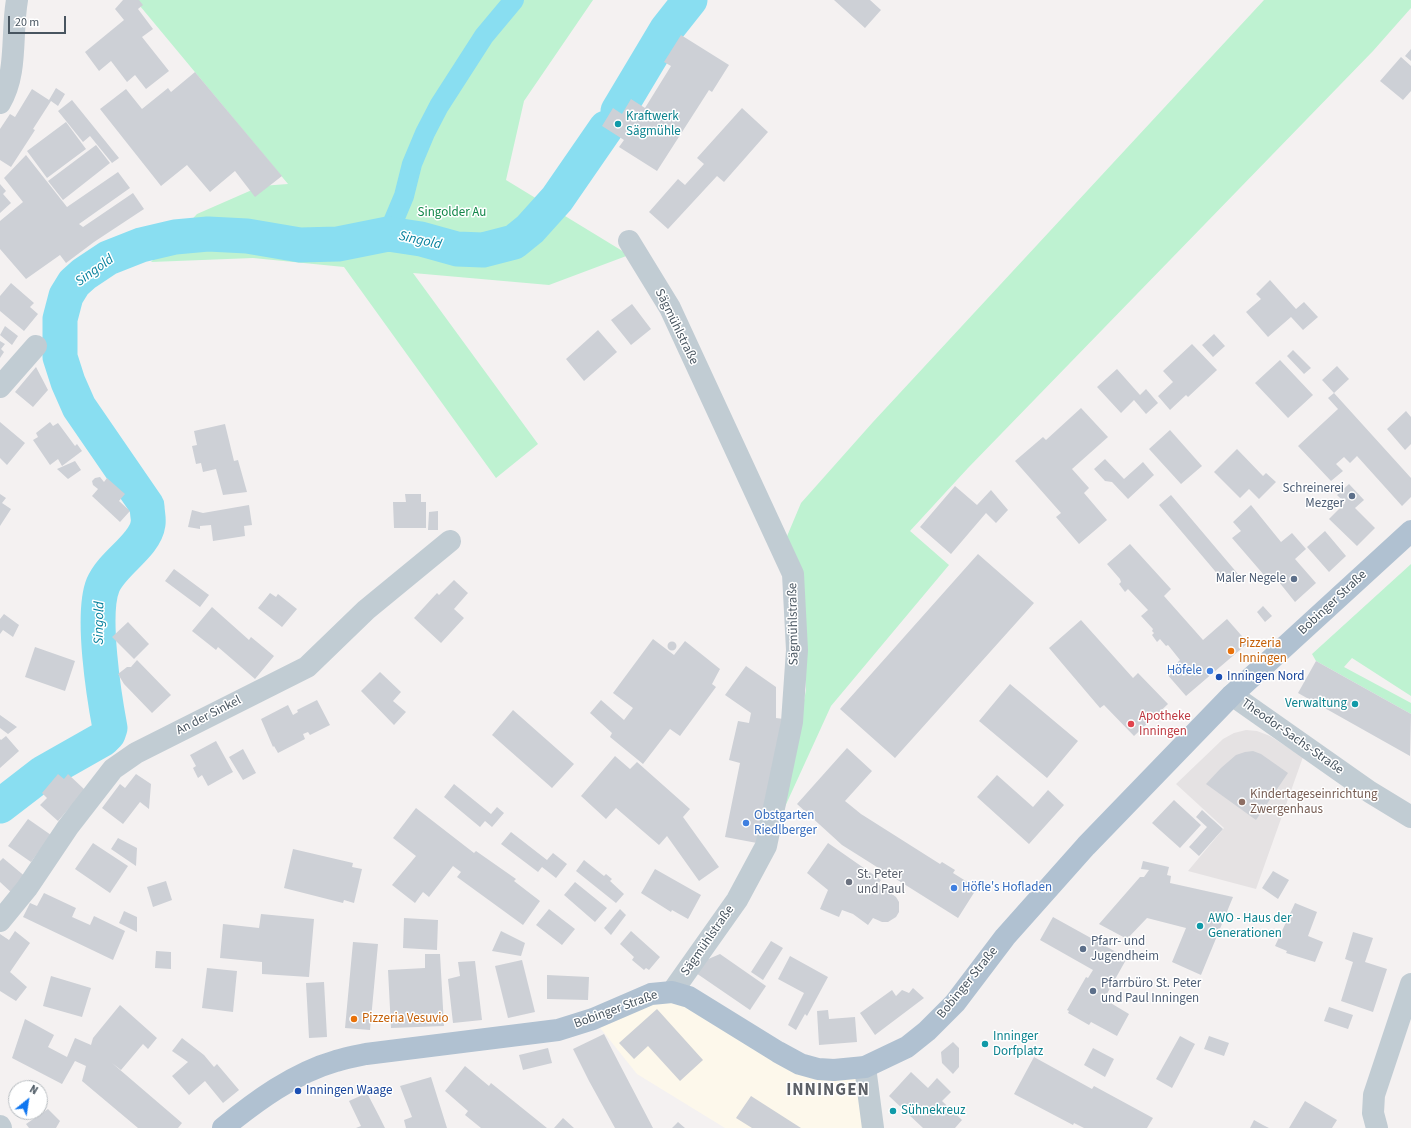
<!DOCTYPE html>
<meta charset="utf-8">
<style>
body{margin:0}
#map{position:relative;width:1411px;height:1128px;overflow:hidden;background:#f4f1f1;font-family:"Source Sans 3",sans-serif}
canvas{display:block}
.north{position:absolute;left:8px;top:1080px;width:40px;height:40px;box-sizing:border-box;background:#fff;border:1px solid #b6bbbf;border-radius:50%;rotate:30deg;font-size:11px;font-weight:700;line-height:16px;text-align:center;color:#485560}
.north::after{content:'';display:block;margin:auto;width:14px;height:18px;background:#0f76f0;clip-path:polygon(50% 0,100% 100%,50% 72%,0 100%)}
.scale{position:absolute;left:8px;top:16px;width:58px;height:18px;box-sizing:border-box;border:2px solid #485560;border-top:0;padding-left:5px;font-size:12px;line-height:14px;white-space:nowrap;color:#485560;-webkit-text-stroke:3px #fff;paint-order:stroke}
</style>
<div id="map">
<canvas width="1411" height="1128"></canvas>
<div class="north">N</div>
<div class="scale">20 m</div>
</div>
<script>
const context = document.querySelector('canvas').getContext('2d');
context.lineJoin = 'round';
function paint(path, color) { context.fillStyle = color; context.fill(path, 'evenodd'); }
function strokePath(path, color, width, dash) { context.strokeStyle = color; context.lineWidth = width; context.lineCap = dash ? 'butt' : 'round'; context.setLineDash(dash || []); context.stroke(path); }
function drawText(font, color, halo, rows, align = 'center') {
  context.font = font + ' "Source Sans 3",sans-serif'; context.lineWidth = 3; context.setLineDash([]); context.textBaseline = 'middle'; context.strokeStyle = halo; context.fillStyle = color; for (const [text, x, y, turn = 0] of rows) {
    context.save(); context.translate(x, y); context.rotate((+turn || 0) * Math.PI / 180); context.textAlign = isNaN(turn) ? turn : align; if (halo) context.strokeText(text, 0, 0); context.fillText(text, 0, 0); context.restore();
  }
}
paint(new Path2D(`
 M662,992L778,1052L865,1067L873,1128H725L637,1074L593,1019Z`), '#fdf8eb');
paint(new Path2D(`
 M1246,730L1257,731L1270,736L1303,757L1256,889L1188,871L1224,828L1176,784L1223,739L1234,733Z`), '#e5e2e3');
paint(new Path2D(`
 M135,0H593L524,101L506,180L629,255L549,285L413,273L538,444L496,478L344,267L253,258L151,262L197,214L261,186L288,184Z
 M1264,0H1411V8L1373,51L968,468L910,531L949,565L831,706L783,811L806,690L799,579L785,541L801,503L873,422Z
 M1411,564V696L1352,658L1344,667L1411,703V714L1316,661L1312,654Z`), '#bef2d1');
strokePath(new Path2D(`
 M388,234L404,196L412,164L425,133L439,106L484,36L514,0`), '#89def1', 20);
strokePath(new Path2D(`
 M618,111L667,29L690,0
 M0,806L43,773L103,739L108,734L110,728C104,696 91,614 103,585C113,562 145,546 148,524C149,519 147,512 147,506L79,407L68,382L60,357V319L66,296L74,283L84,274L108,258L141,245L175,237L208,234L247,236L300,245L338,244L388,234L421,239L457,249L483,250L514,242L530,229L557,199L606,128`), '#89def1', 35);
paint(new Path2D(`
 M123,0H139L143,5L138,9L153,29L142,37L169,71L146,89L135,75L127,82L111,61L99,71L85,52L124,20L115,9Z
 M834,0H870L881,10L865,28Z
 M681,35L729,65L712,92L709,90L657,171L619,147L624,140L602,126L613,108L622,114L631,99L645,108L671,66L664,62Z
 M1411,49V61L1405,56Z
 M1401,57L1411,66V91L1403,100L1380,81Z
 M195,72L282,176L255,197L235,171L210,192L187,165L161,186L100,109L126,89L142,109L168,88L171,92Z
 M56,88L65,94L58,106L51,101L33,129L35,130L11,167L0,160V129L10,114L15,117L32,89L49,100Z
 M72,100L119,158L112,163L90,136L83,142L58,111Z
 M742,108L768,132L724,182L717,176L668,229L649,212L678,179L685,185L704,164L697,158Z
 M66,122L86,149L47,178L27,151Z
 M96,145L110,163L63,200L48,181Z
 M26,155L67,207L118,172L130,188L79,224L83,227L133,193L144,209L94,242L66,263L60,255L26,279L0,249V221L23,202L4,178Z
 M0,184L6,191L3,194L11,203L0,213Z
 M1270,280L1296,309L1304,302L1318,317L1303,330L1291,317L1268,337L1246,312L1261,299L1256,294Z
 M11,283L34,303L30,307L38,314L24,331L0,311V296Z
 M632,304L651,329L631,345L611,320Z
 M5,326L18,336L12,345L0,335Z
 M598,330L617,352L584,381L566,359Z
 M1214,334L1225,346L1213,357L1202,345Z
 M0,341L5,344L1,349L4,352L0,358Z
 M1192,344L1217,370L1188,397L1186,395L1170,410L1158,396L1173,382L1163,371Z
 M1293,350L1311,368L1304,374L1287,356Z
 M1280,360L1313,395L1288,418L1255,383Z
 M1337,366L1349,379L1334,393L1322,380Z
 M36,367L48,390L33,407L15,392Z
 M1117,369L1140,395L1146,389L1158,403L1146,414L1134,400L1121,413L1097,387Z
 M1334,393L1411,478V497L1402,506L1357,456L1350,463L1344,457L1336,464L1343,471L1331,481L1298,446L1338,409L1328,398Z
 M1081,408L1108,437L1072,469L1089,488L1084,493L1107,520L1079,544L1056,517L1061,513L1015,461L1043,437L1046,440Z
 M1406,411L1411,417V444L1405,450L1387,429Z
 M0,422L25,443L7,465L0,458Z
 M50,422L53,426L58,423L75,446L77,444L82,451L62,466L58,459L50,465L33,440L38,437L36,433Z
 M225,424L234,461L238,460L247,492L223,495L216,469L203,472L201,463L196,464L192,446L197,445L194,431Z
 M1170,430L1202,466L1181,484L1149,449Z
 M1237,449L1263,476L1266,473L1276,482L1259,499L1249,489L1240,498L1214,472Z
 M1105,459L1124,479L1143,462L1154,475L1128,499L1112,482L1105,481L1094,469Z
 M75,461L81,470L68,479L57,469Z
 M100,477L104,482L107,478L125,494L119,501L130,511L120,522L92,496L98,489L93,485L92,481L95,478Z
 M1349,484L1364,500L1355,508L1375,528L1357,546L1329,519L1345,503L1337,495Z
 M955,486L977,505L991,490L1008,510L996,523L986,513L951,554L920,527Z
 M0,494L6,498L2,503L11,509L0,526Z
 M405,494H421V502H426V528H394L393,502H406Z
 M1171,495L1238,574L1226,584L1159,505Z
 M249,505L252,525L244,526L245,536L213,541L211,525L200,526V529L188,527L192,510L203,513Z
 M1251,505L1281,542L1292,533L1306,549L1295,559L1316,583L1295,602L1275,577L1270,582L1232,538L1241,531L1233,522Z
 M438,511V530H428L429,512Z
 M1325,531L1346,556L1329,572L1307,547Z
 M1130,544L1171,589L1164,596L1203,640L1227,619L1248,643L1186,696L1166,673L1180,660L1168,645L1166,646L1160,639L1157,642L1152,635L1154,633L1152,631L1153,629L1141,616L1148,610L1128,589L1125,592L1119,584L1121,582L1120,579L1107,564Z
 M978,554L1034,603L895,758L840,709Z
 M174,569L209,595L200,607L165,581Z
 M454,580L468,593L454,609L464,618L441,643L414,618L437,593L439,595Z
 M270,593L276,597L278,594L297,609L282,627L258,608Z
 M1263,606L1272,616L1265,622L1257,612Z
 M212,607L249,640L251,637L274,656L255,679L218,647L216,650L192,631Z
 M4,614L19,625L13,637L3,630L0,634V619Z
 M1081,620L1133,678L1138,673L1168,704L1134,736L1104,705L1100,708L1049,648Z
 M128,622L149,644L134,659L112,637Z
 M653,639L674,655L685,641L720,669L712,684L716,687L680,736L670,729L643,764L610,737L612,733L590,713L601,700L624,720L633,708L613,693Z
 M667.5 646a4.5 4.5 0 1 1 9 0a4.5 4.5 0 1 1-9 0Z
 M35,647L75,661L65,691L25,677Z
 M137,660L171,695L152,713L124,684L118,674L127,667H131Z
 M1316,661L1411,714L1410,756L1298,693Z
 M746,666L776,687V718L784,719L757,843L725,837L740,763L729,760L738,721L749,723L751,713L725,695Z
 M380,672L401,692L393,701L406,712L394,725L361,691Z
 M1010,684L1078,741L1047,778L979,721Z
 M317,700L330,725L310,735L308,732L303,734L305,739L278,753L274,746L273,747L261,719L288,705L293,715L298,712L297,710Z
 M513,710L574,764L552,788L492,735Z
 M0,715L17,727L8,734L0,728Z
 M6,736L19,751L0,768V739L1,740Z
 M216,741L233,772L208,786L202,775L198,778L193,768L196,766L190,755Z
 M847,748L872,771L845,801L861,814L940,864L942,862L955,870L953,873L977,888L958,918L842,845L797,804Z
 M243,749L256,773L243,780L229,757Z
 M1253,751L1261,754L1288,773L1256,820L1206,784L1221,768L1236,755L1245,752Z
 M615,756L630,769L637,762L690,809L683,817L719,867L699,881L667,836L659,845L616,808L606,819L581,796Z
 M58,774L64,779L68,774L85,790L58,821L40,805L47,798L42,793Z
 M136,774L151,784L149,809L140,802L123,824L102,808L120,784L125,788Z
 M997,775L1033,807L1048,790L1064,805L1029,844L977,797Z
 M454,784L491,814L497,807L504,813L492,827L485,821L480,827L444,797Z
 M1174,800L1201,825L1180,848L1152,823Z
 M416,808L474,853L476,851L516,879L514,881L540,901L523,925L457,877L461,872L453,866L429,897L423,892L415,903L392,885L416,856L393,838Z
 M1202,810L1223,829L1199,856L1189,847L1207,827L1196,817Z
 M28,819L51,835L31,862L8,846Z
 M511,832L547,860L553,853L567,864L556,878L542,867L538,872L501,844Z
 M118,838L137,848L136,866L111,849Z
 M93,843L128,866L110,893L75,869Z
 M828,843L881,880L878,884L896,897L899,902V912L896,917L888,922H882L873,918L868,925L853,914L842,910L839,917L820,909L828,890L807,873Z
 M293,849L353,863L352,867L362,869L354,903L344,900L343,903L284,888Z
 M3,858L27,878L13,894L0,882V861Z
 M584,860L604,876L606,874L612,879L610,881L624,894L616,903L576,871Z
 M1143,861L1169,867L1167,875L1171,876L1170,883L1233,897L1201,975L1172,962L1186,928L1147,918L1127,939L1099,924L1140,877H1144L1149,870L1141,869Z
 M655,869L701,895L688,919L672,910L671,912L641,893Z
 M1273,871L1289,880L1278,899L1262,888Z
 M166,881L172,900L153,907L147,887Z
 M575,882L607,908L595,922L564,895Z
 M44,893L76,908L72,917L90,925L94,916L125,931L113,960L23,917L30,903L37,906Z
 M1295,903L1317,912L1308,936L1323,942L1315,962L1286,953L1287,951L1275,946Z
 M549,909L575,929L562,945L536,925Z
 M620,909L626,915L611,935L604,928Z
 M124,911L137,917V932L119,923Z
 M261,914L314,919L309,977L262,974V962L220,958L223,924L259,928Z
 M1053,917L1127,958L1104,999L1129,1014L1117,1036L1091,1022L1089,1025L1068,1013L1069,1011L1067,1010L1086,977L1088,978L1093,970L1040,940Z
 M404,918L438,920L437,950L403,948Z
 M15,931L30,943L10,972L27,987L16,1001L0,991V934L9,940Z
 M501,931L525,943L521,956L492,951Z
 M631,931L660,957L649,970L646,968L644,970L632,960L634,957L620,944Z
 M1353,932L1373,938L1365,962L1387,969L1373,1012L1341,1001L1353,962L1345,959Z
 M771,941L783,948L763,980L751,972Z
 M353,942L378,944L370,1030L345,1028Z
 M156,951L171,952V969L155,968Z
 M425,954H440L444,1026L391,1028L388,970L425,968Z
 M720,954L766,986L750,1010L696,973L706,960Z
 M790,956L828,977L807,1016L805,1014L796,1030L788,1025L804,993L778,979Z
 M522,960L535,1012L508,1018L495,966Z
 M475,961L482,1020L453,1023L448,979L460,976L458,962Z
 M207,968L237,971L233,1012L202,1008Z
 M547,975L589,977L588,1000L547,999Z
 M51,976L91,988L82,1017L43,1006Z
 M324,982L327,1037L309,1038L306,983Z
 M913,988L924,998L875,1035L860,1013L892,990L896,996L902,990L909,993Z
 M120,1005L157,1038L148,1049L143,1044L121,1070L112,1063L182,1123L178,1128H138L82,1081L86,1066L75,1061L62,1084L12,1058L25,1019L54,1035L48,1047L67,1057L75,1038L91,1045L93,1038Z
 M1329,1007L1353,1015L1348,1029L1324,1021Z
 M657,1009L703,1060L680,1081L648,1046L634,1059L619,1043Z
 M828,1010L829,1019L855,1017L857,1042L819,1045L817,1011Z
 M604,1034L620,1065L653,1128H615L589,1081L573,1049Z
 M1180,1036L1195,1044L1172,1088L1156,1079Z
 M1209,1036L1229,1043L1224,1056L1204,1049Z
 M182,1038L204,1055L214,1067L217,1064L239,1090L223,1103L205,1081L189,1095L172,1076L188,1062L172,1051Z
 M953,1042L959,1048V1067L953,1074L942,1063L941,1052Z
 M548,1048L552,1063L523,1070L519,1055Z
 M1093,1048L1114,1059L1105,1077L1084,1065Z
 M1034,1057L1092,1089L1094,1086L1153,1118L1147,1128H1084L1074,1123L1073,1125L1014,1094Z
 M465,1066L489,1086L491,1083L547,1128H481L465,1115L468,1111L445,1091Z
 M911,1072L928,1088L937,1078L951,1092L942,1101L962,1120L955,1128H923L889,1096Z
 M431,1077L447,1128H406L404,1120L412,1117L400,1086Z
 M367,1093L379,1116L385,1128H356L361,1126L349,1101Z
 M751,1096L801,1128H752L736,1118Z
 M1305,1101L1337,1120L1332,1128H1289Z
 M48,1109L60,1121L56,1128H29L26,1124Z
 M563,1118L574,1128H554Z
 M1254,1120L1263,1125L1269,1128H1250Z
 M678,1122L685,1128H672Z`), '#cdd0d6');
strokePath(new Path2D(`
 M0,103C18,73 11,34 17,0
 M629,241L670,308L793,574L797,650L792,722L766,846L737,900L672,992
 M0,387L36,346
 M1232,695L1370,792L1411,817
 M0,921L27,888L68,827L113,769L136,753L307,667L366,610L450,541
 M865,1067L873,1128
 M0,1126L1,1128
 M1377,1128L1373,1113L1374,1095L1411,984`), '#c1ccd3', 22);
strokePath(new Path2D(`
 M223,1128C256,1101 294,1073 336,1061C345,1058 356,1056 366,1054L558,1030L593,1019L651,994L672,992L689,997L778,1052L800,1064L818,1069L834,1070L865,1067L907,1047L927,1031L955,1003L1005,937L1086,846L1232,695L1411,531`), '#b0c1d1', 22);
for (const [x, y, r, color] of [
 [618,124,4,"#0f9aa8"],
 [1352,496,4,"#5c6f8a"],
 [1294,579,4,"#5c6f8a"],
 [1231,651,4,"#e8710a"],
 [1210,671,4,"#3f7fe0"],
 [1219,677,4,"#1a4fb4"],
 [1355,704,4,"#0f9aa8"],
 [1131,724,4,"#e0444e"],
 [1242,802,4,"#8d6e63"],
 [746,823,4,"#3f7fe0"],
 [849,882,4,"#6b7280"],
 [954,888,4,"#3f7fe0"],
 [1200,926,4,"#0f9aa8"],
 [1083,949,4,"#5c6f8a"],
 [1093,991,4,"#5c6f8a"],
 [354,1019,4,"#e8710a"],
 [985,1044,4,"#0f9aa8"],
 [298,1091,4,"#1a4fb4"],
 [893,1111,4,"#0f9aa8"]
]) { const dot = new Path2D(); dot.arc(x, y, r, 0, 2 * Math.PI); context.fillStyle = color; context.fill(dot); strokePath(dot, '#fff', 1.5); }
drawText('13px', '#0d838f', '#fff', [
 ["Kraftwerk",626,117],
 ["Sägmühle",626,132],
 ["Verwaltung",1347,704,"right"],
 ["AWO - Haus der",1208,919],
 ["Generationen",1208,934],
 ["Inninger",993,1037],
 ["Dorfplatz",993,1052],
 ["Sühnekreuz",901,1111]
], 'left');
drawText('13px', '#12874a', '#fff', [
 ["Singolder Au",452,213]
]);
drawText('13px', '#485560', '#fff', [
 ["Sägmühlstraße",676,327,64],
 ["Bobinger Straße",1333,603,-43],
 ["Sägmühlstraße",794,624,-91],
 ["An der Sinkel",209,716,-27],
 ["Theodor-Sachs-Straße",1292,737,35],
 ["Sägmühlstraße",708,941,-55],
 ["Bobinger Straße",968,983,-51],
 ["Bobinger Straße",616,1010,-20]
]);
drawText('13px', '#4e5e75', '#fff', [
 ["Schreinerei",1344,489],
 ["Mezger",1344,504],
 ["Maler Negele",1286,579],
 ["Pfarr- und",1091,942,"left"],
 ["Jugendheim",1091,957,"left"],
 ["Pfarrbüro St. Peter",1101,984,"left"],
 ["und Paul Inningen",1101,999,"left"]
], 'right');
drawText('13px', '#c56008', '#fff', [
 ["Pizzeria",1239,644],
 ["Inningen",1239,659],
 ["Pizzeria Vesuvio",362,1019]
], 'left');
drawText('13px', '#366cbe', '#fff', [
 ["Höfele",1202,671,"right"],
 ["Obstgarten",754,816],
 ["Riedlberger",754,831],
 ["Höfle's Hofladen",962,888]
], 'left');
drawText('13px', '#164399', '#fff', [
 ["Inningen Nord",1227,677],
 ["Inningen Waage",306,1091]
], 'left');
drawText('13px', '#be3a42', '#fff', [
 ["Apotheke",1139,717],
 ["Inningen",1139,732]
], 'left');
drawText('13px', '#785e54', '#fff', [
 ["Kindertageseinrichtung",1250,795],
 ["Zwergenhaus",1250,810]
], 'left');
drawText('13px', '#5b616d', '#fff', [
 ["St. Peter",857,875],
 ["und Paul",857,890]
], 'left');
drawText('italic 14px', '#06819d', '#fff', [
 ["Singold",420,241,12],
 ["Singold",95,271,-36],
 ["Singold",100,623,-89]
]);
context.letterSpacing = '1px';
drawText('bold 17px', '#5d6167', '#fff', [
 ["INNINGEN",828,1091]
]);
context.letterSpacing = '0px';
</script>
